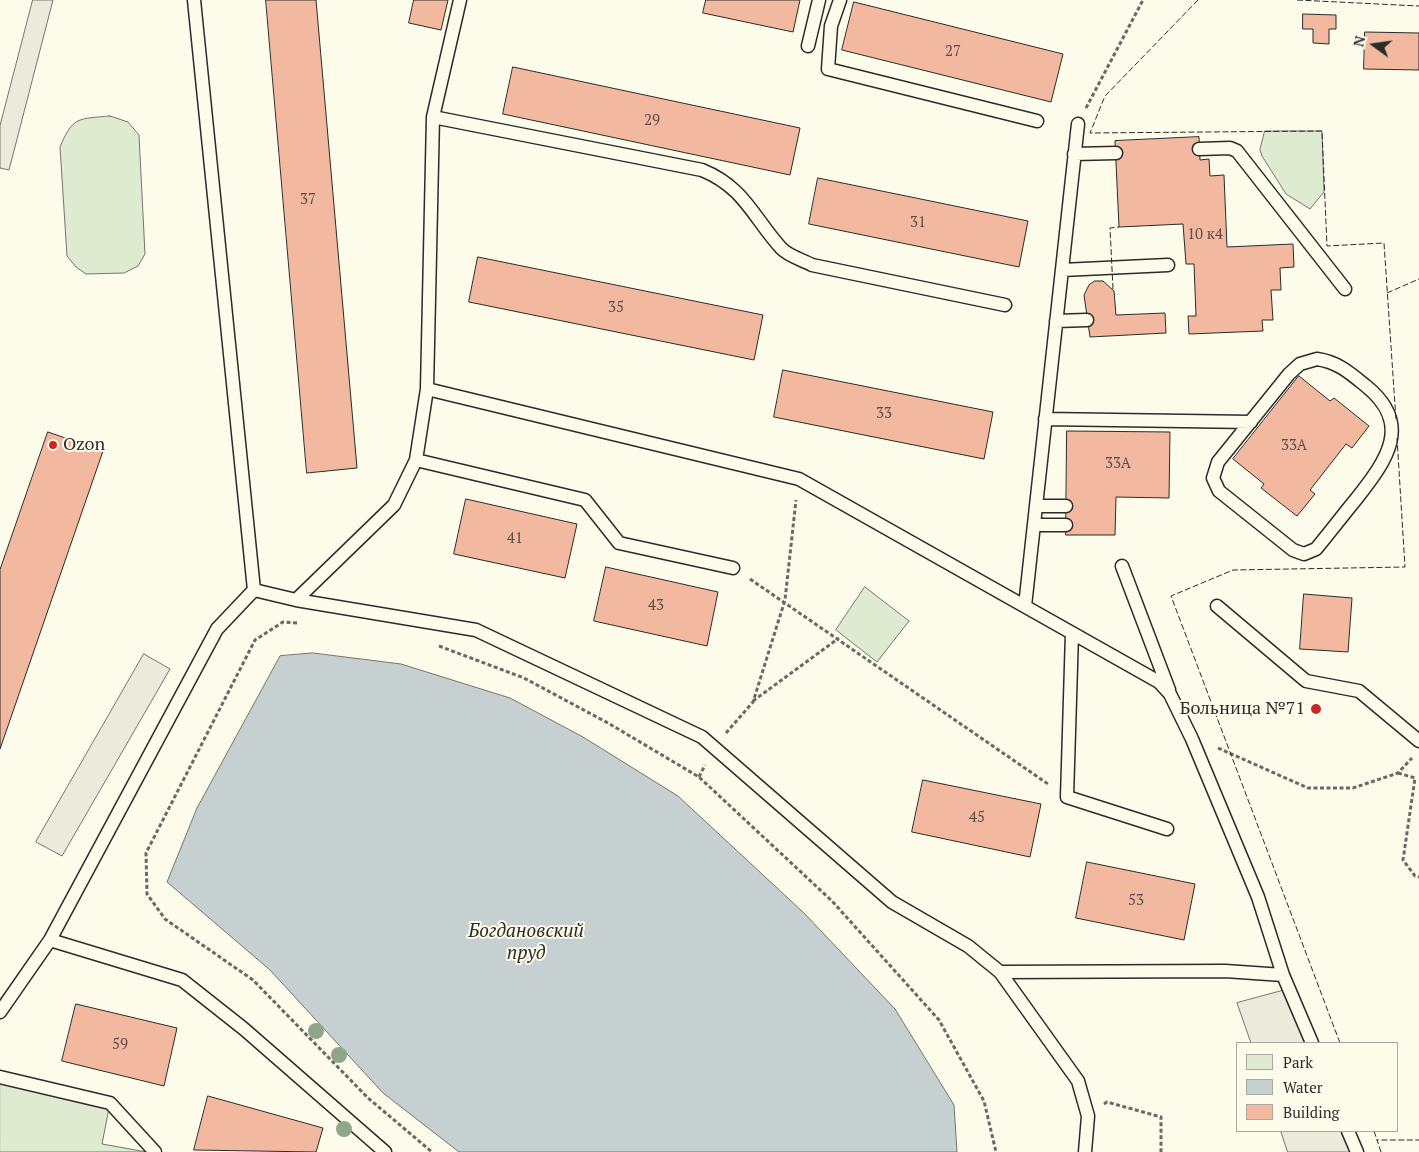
<!DOCTYPE html>
<meta charset="utf-8">
<style>
body{margin:0}
#map{position:relative;width:1419px;height:1152px;overflow:hidden;background:#fdfbea;font-family:"PT Serif",serif}
canvas{display:block}
.legend{position:absolute;left:1236px;top:1042px;width:162px;height:90px;box-sizing:border-box;background:#fdfbea;border:1px solid #a9a89e;margin:0;padding:6px 9px;list-style:none;font-size:15px;color:#2b2b2b}
.legend li{display:flex;align-items:center;gap:10px;height:25px}
.legend b{width:25px;border:1px solid #a9a89e}
.north{position:absolute;left:1349px;top:20px;width:50px;height:50px;-webkit-text-stroke:4px #fdfbea;paint-order:stroke;rotate:284deg;font-size:14px;font-weight:700;line-height:20px;text-align:center;color:#2b2b2b}
.north::after{content:'';display:block;margin:auto;width:18px;height:22px;background:#2b2b2b;clip-path:polygon(50% 0,100% 100%,50% 72%,0 100%)}
</style>
<div id="map">
<canvas width="1419" height="1152"></canvas>
<ul class="legend">
<li><b style="height:14px;background:#deebd1"></b>Park</li>
<li><b style="height:14px;background:#c7d0d0"></b>Water</li>
<li><b style="height:14px;background:#f2b8a0"></b>Building</li>
</ul>
<div class="north">N</div>
</div>
<script>
const context = document.querySelector('canvas').getContext('2d');
context.lineJoin = 'round';
function paint(path, color) { context.fillStyle = color; context.fill(path, 'evenodd'); }
function strokePath(path, color, width, dash) { context.strokeStyle = color; context.lineWidth = width; context.lineCap = dash ? 'butt' : 'round'; context.setLineDash(dash || []); context.stroke(path); }
function drawText(font, color, halo, rows, align = 'center') {
  context.font = font + ' "PT Serif",serif'; context.lineWidth = 4; context.setLineDash([]); context.textBaseline = 'middle'; context.strokeStyle = halo; context.fillStyle = color; for (const [text, x, y, turn = 0] of rows) {
    context.save(); context.translate(x, y); context.rotate((+turn || 0) * Math.PI / 180); context.textAlign = isNaN(turn) ? turn : align; if (halo) context.strokeText(text, 0, 0); context.fillText(text, 0, 0); context.restore();
  }
}
const green = new Path2D(`
 M110,116L128,122L139,135L145,254L138,266L124,273L86,274L76,267L67,256L60,147C73,116 78,119 110,116Z
 M1265,131H1322L1324,192L1310,209L1286,194L1262,156L1260,150Z
 M865,587L909,621L877,662L836,630Z
 M0,1077L110,1103L102,1144L147,1152H0Z`);
paint(green, '#deebd1');
strokePath(green, '#74746e', 1);
const parking = new Path2D(`
 M33,0H53L9,170L0,168V126Z
 M144,654L170,669L62,856L36,842Z
 M1289,989L1310,1043H1251L1237,1003Z
 M1281,1131H1343L1351,1152H1288Z`);
paint(parking, '#eceadb');
strokePath(parking, '#74746e', 1);
const water = new Path2D(`
 M313,653L401,664L510,698L583,737L678,796L804,913L895,1009L954,1105L957,1152H459L383,1093L270,970L167,882L197,808L280,656Z`);
paint(water, '#c7d0d0');
strokePath(water, '#74746e', 1);
const building = new Path2D(`
 M266,0H316L357,468L307,473Z
 M414,0H448L441,30L409,23Z
 M706,0H800L793,32L703,13Z
 M854,2L1063,54L1051,102L842,50Z
 M1303,14L1336,15V29H1329V44L1313,43V29H1303Z
 M1365,32L1419,33V70L1364,69Z
 M513,67L800,128L790,175L503,114Z
 M1199,137L1200,160L1209,159L1210,176L1224,175L1227,247L1293,244L1294,267L1280,268L1281,290H1271L1273,320H1262L1263,331L1189,334L1188,316H1196L1194,264H1186L1183,224L1119,227L1115,141Z
 M818,178L1028,221L1019,267L809,224Z
 M478,257L763,315L754,360L469,302Z
 M1095,281H1103L1114,291L1116,315L1165,313L1166,333L1090,337L1084,295L1089,285Z
 M783,370L993,412L984,459L774,417Z
 M1299,376L1330,401L1334,398L1369,426L1352,448L1346,444L1310,490L1315,494L1297,516L1261,488L1264,484L1233,459Z
 M1067,431L1170,432L1169,498L1116,497L1115,535H1066Z
 M48,432L103,451L0,749V570Z
 M466,499L577,524L565,578L454,554Z
 M606,567L718,592L707,646L594,621Z
 M1304,594L1352,598L1348,652L1300,649Z
 M923,780L1041,804L1030,857L912,832Z
 M1087,862L1195,884L1184,940L1076,918Z
 M76,1004L177,1028L164,1086L62,1061Z
 M208,1096L323,1128L316,1152L194,1150Z`);
paint(building, '#f2b8a0');
strokePath(building, '#2b2b2b', 1);
const lane = new Path2D(`
 M460,0L433,117L427,389L799,479L1159,682L1170,694L1192,739L1258,897L1283,975L1312,1043
 M840,0L831,26L828,69L1037,121
 M808,46L819,0
 M433,117L702,170C744,187 753,217 781,248C788,256 803,260 812,265L1005,305
 M1199,149L1230,148L1237,151L1345,289
 M1074,154L1116,153
 M1062,270L1168,265
 M1056,321L1087,320
 M1317,359C1338,362 1350,373 1366,386C1413,424 1387,460 1357,498C1343,515 1330,532 1316,549L1304,554L1293,550L1219,491L1213,478L1218,462L1289,374L1300,364Z
 M1045,419L1251,422
 M416,460L585,500L619,543L733,568
 M1036,506H1066
 M1034,525H1066
 M1122,566L1169,690
 M254,590L296,600L476,630L702,737L892,902L968,946L1000,972L1078,1081L1088,1116L1085,1152
 M296,600L394,505L416,460L427,389
 M1025,606L1078,124
 M1217,606L1306,681L1359,691L1419,741
 M1072,633L1067,797L1167,829
 M50,940L182,980L244,1029L385,1152
 M1000,972L1225,971L1283,975
 M0,1012L50,940L217,629L254,590L194,0
 M0,1077L110,1103L155,1152
 M1348,1131L1357,1152`);
strokePath(lane, '#2b2b2b', 15);
strokePath(new Path2D(`
 M1086,108L1143,0
 M750,579L1048,784
 M297,623L283,622L255,640L146,853L147,894L165,919L253,980L368,1098L432,1152
 M439,646L524,678L608,723L699,777L832,901L939,1020L984,1101L996,1152
 M753,701L839,638
 M726,733L753,702L785,600L796,500
 M1218,748L1308,788H1353L1398,773L1412,758
 M1398,773L1415,778L1403,860L1415,876L1419,877
 M699,777L705,765
 M1104,1104L1107,1102L1161,1117V1152`), '#6a6964', 3, [4, 2.5]);
strokePath(lane, '#fdfbea', 12);
strokePath(new Path2D(`
 M1198,0L1105,96L1090,133L1322,131L1327,246L1384,243L1396,420
 M1297,0L1419,6
 M1113,289L1110,228L1119,227
 M1387,293L1419,279
 M1340,1043L1171,596L1233,570L1405,567L1397,438
 M1374,1131L1377,1140
 M1381,1152L1377,1140H1419`), '#2b2b2b', 1, [6, 2.5]);
context.fillStyle = '#8ea78a';
for (const [x, y] of [
 [316,1031],
 [339,1055],
 [344,1129]
]) { context.beginPath(); context.arc(x, y, 8, 0, 2 * Math.PI); context.fill(); }
for (const [x, y, r, color] of [
 [53,445,5,"#c62828"],
 [1316,709,6,"#c62828"]
]) { const dot = new Path2D(); dot.arc(x, y, r, 0, 2 * Math.PI); context.fillStyle = color; context.fill(dot); strokePath(dot, '#fdfbea', 2); }
drawText('15px', '#5d4e48', null, [
 ["27",953,52],
 ["29",652,121],
 ["37",308,200],
 ["31",918,223],
 ["10 к4",1205,235],
 ["35",616,308],
 ["33",884,414],
 ["33А",1294,446],
 ["33А",1118,464],
 ["41",515,539],
 ["43",656,606],
 ["45",977,818],
 ["53",1136,901],
 ["59",120,1045]
]);
drawText('18px', '#2b2b2b', '#fdfbea', [
 ["Ozon",63,445],
 ["Больница №71",1305,709,"right"]
], 'left');
drawText('italic 19px', '#2b2b2b', '#fdfbea', [
 ["Богдановский",526,932],
 ["пруд",526,954]
]);
</script>
